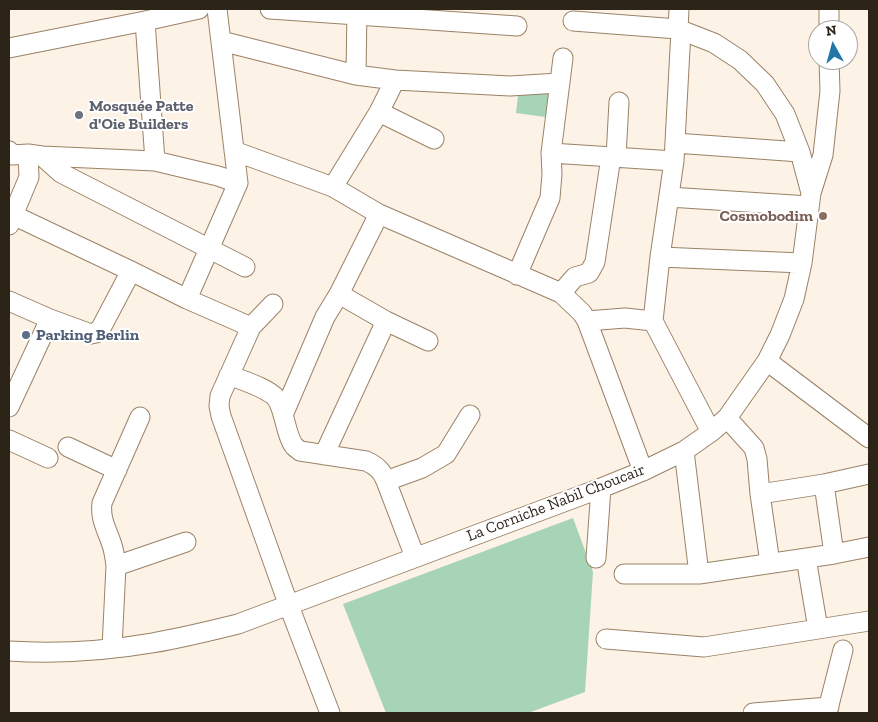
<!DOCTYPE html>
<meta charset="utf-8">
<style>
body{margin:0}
#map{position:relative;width:878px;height:722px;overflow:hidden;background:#fdf2e6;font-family:"Zilla Slab",serif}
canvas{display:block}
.frame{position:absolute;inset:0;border:10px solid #2d2418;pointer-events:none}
.north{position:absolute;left:808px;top:20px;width:50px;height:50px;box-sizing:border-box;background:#fff;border:1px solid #aba7a3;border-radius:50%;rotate:353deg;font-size:14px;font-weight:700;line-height:20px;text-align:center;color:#2d2418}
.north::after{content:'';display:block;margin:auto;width:18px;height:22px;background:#2276a7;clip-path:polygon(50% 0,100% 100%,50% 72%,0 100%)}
</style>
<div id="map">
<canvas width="878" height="722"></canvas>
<div class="frame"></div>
<div class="north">N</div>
</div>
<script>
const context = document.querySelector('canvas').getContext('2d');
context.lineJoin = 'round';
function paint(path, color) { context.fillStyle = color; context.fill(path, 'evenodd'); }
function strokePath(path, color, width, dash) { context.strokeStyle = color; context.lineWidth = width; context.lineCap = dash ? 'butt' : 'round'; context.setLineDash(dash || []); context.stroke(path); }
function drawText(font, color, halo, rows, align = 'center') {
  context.font = font + ' "Zilla Slab",serif'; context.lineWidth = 4; context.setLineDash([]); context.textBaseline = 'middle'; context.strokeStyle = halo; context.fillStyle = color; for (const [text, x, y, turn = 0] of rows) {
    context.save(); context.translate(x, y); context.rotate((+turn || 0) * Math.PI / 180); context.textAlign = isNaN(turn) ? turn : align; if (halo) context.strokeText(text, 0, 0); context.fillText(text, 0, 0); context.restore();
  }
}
paint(new Path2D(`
 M519,86L557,91L553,118L516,113Z
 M573,518L593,572L585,692L528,713H386L343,604Z`), '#a6d4b4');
const minor = new Path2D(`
 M270,9L517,26
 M829,9V30
 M145,21L155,161
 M573,21L678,29L714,43L740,60L765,84L785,114L800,152L811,193
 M678,29L679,9
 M681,30L674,161L660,257L653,321L711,432
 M221,41L356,75L395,80L510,86L559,83
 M9,48L145,21L199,9
 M356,75L357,9
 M379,112L434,139
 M675,143L800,152
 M9,151L12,155L28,154L42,156L155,161L218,176L238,183
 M234,151L333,187L379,214L561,293L582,313L587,321L643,471
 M551,153L674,161
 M42,156L61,173L245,267
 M616,157L619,102
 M333,187L379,112L395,80
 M669,197L809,206
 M379,214L339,294L386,321L428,341
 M13,215L131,271L187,299L251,327
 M9,225L29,177L28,154
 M660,257L802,263
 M517,275L550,198L552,174L551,153L563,58
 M561,293L575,277L589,273L595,262L611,157
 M187,299L209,249L238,183L217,9
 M9,301L50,319L91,334L96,333L101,328L131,271
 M273,304L251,327L220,396L219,406L221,416L289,606L330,713
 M587,321L625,318L653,321
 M767,361L869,438
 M229,375C241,380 268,388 276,398C285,409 285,434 294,446C296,448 298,449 300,451L366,461C377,466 382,471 386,481L415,557
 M9,407L50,319
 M283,415L325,317L339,294
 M727,418L754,448L757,459L760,494L770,563
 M9,440L48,458
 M68,447L117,470
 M324,455L386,321
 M386,481L422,468L446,454L470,415
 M824,484L834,554
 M760,494L824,484L869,474
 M596,558L601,488
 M806,558L818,629
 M116,566L186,542
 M624,574H699L684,451
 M699,574L834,554L869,547
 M606,639L704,647L869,621
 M112,648L116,566C115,557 114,550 111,542C106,528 100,518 102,503L140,417
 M9,651C56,654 105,651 152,643C181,638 210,631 238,624L601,488L643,471L684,451L711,432L727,418L767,361L780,335L794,299L802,263L811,193L823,155L830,91L829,60
 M753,713L829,707
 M827,713L843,650`);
strokePath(minor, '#9a8266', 21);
strokePath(minor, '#fff', 19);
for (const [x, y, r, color] of [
 [79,115,5,"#6b7280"],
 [823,216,5,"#8d6e63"],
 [26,335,5,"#5c6f8a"]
]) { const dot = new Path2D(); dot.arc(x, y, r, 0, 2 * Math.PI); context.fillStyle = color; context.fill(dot); strokePath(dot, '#fff', 2); }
drawText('bold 16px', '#5b616d', '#fff', [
 ["Mosquée Patte",89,106],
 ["d'Oie Builders",89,124]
], 'left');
drawText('bold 16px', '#785e54', '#fff', [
 ["Cosmobodim",813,216]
], 'right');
drawText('bold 16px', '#4e5e75', '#fff', [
 ["Parking Berlin",36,335]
], 'left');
drawText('16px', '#2d2418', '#fff', [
 ["La Corniche Nabil Choucair",556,503,-21]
]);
</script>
